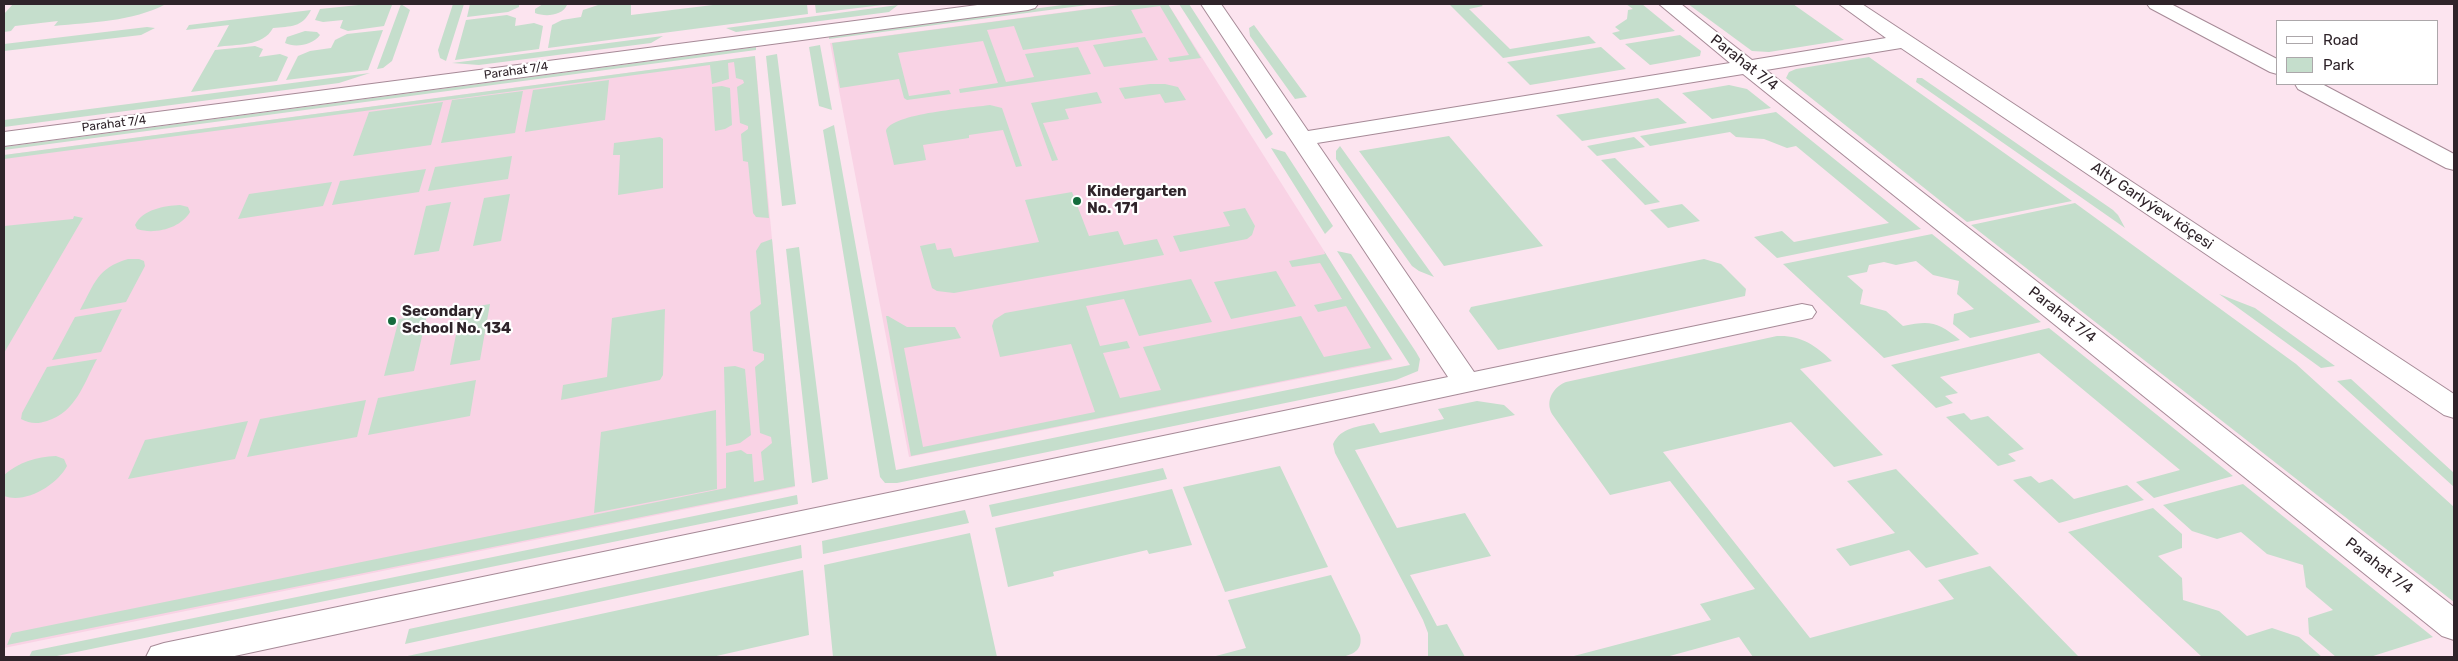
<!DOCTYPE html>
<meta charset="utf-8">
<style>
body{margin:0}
#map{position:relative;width:2458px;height:661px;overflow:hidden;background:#fce4ef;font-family:Rubik,sans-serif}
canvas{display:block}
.frame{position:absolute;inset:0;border:5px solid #2f242a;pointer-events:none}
.legend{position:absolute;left:2276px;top:20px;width:162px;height:65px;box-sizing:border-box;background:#fff;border:1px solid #aca7aa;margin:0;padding:6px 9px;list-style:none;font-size:15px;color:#2f242a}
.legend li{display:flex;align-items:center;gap:10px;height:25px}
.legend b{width:25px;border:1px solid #aca7aa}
</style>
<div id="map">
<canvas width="2458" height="661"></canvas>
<div class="frame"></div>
<ul class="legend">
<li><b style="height:6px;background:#fff"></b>Road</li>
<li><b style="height:14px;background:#c5decc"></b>Park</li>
</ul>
</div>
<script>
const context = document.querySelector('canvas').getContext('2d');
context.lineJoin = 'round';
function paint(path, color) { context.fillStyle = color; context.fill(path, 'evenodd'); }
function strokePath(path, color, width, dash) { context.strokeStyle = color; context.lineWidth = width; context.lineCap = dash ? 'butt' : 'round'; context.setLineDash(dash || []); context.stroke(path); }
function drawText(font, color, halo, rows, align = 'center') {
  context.font = font + ' Rubik,sans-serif'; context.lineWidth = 4.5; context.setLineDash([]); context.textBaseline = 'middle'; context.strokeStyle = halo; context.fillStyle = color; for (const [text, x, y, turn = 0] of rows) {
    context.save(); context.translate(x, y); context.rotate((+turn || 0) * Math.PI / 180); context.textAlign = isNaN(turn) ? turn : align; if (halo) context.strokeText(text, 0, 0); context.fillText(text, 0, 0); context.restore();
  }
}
paint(new Path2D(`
 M1125,4H1168L1393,360L909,457L830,43Z
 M755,56L795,487L4,648V155Z`), '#f9d3e5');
paint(new Path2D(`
 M13,4H166C132,22 91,22 54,26L58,21L15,26L11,31L4,32V14Z
 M368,4L392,5L384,26L348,31L340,28L343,20L323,22L315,20L320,9Z
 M401,4L410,10L392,61L383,68L377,69Z
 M453,4H464L446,61L440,58L438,50Z
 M470,4H519V7L508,12L467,17Z
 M543,4H566L567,5C562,16 545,17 535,13V9Z
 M631,4V15L721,4H807L808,14L548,48L552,25L562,20L581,17L583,10L601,4Z
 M815,4H891L816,13Z
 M1070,4H1095L829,39V36Z
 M1128,4H1168L1201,58L1170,62L1168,58L1189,55L1160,6L1131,10L1143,33L1023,50L1014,26L987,30L1006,82L1034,77L1025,54L1078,47L1091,74L960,93L959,89L998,83L983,41L898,53L909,96L949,90L951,94L907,100L904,98L899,79L840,88L832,43Z
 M1179,4H1189L1273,134L1266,139Z
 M1449,4H1480L1483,6L1469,9L1510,49L1589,36L1596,43L1503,58Z
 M1626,4H1642L1675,31L1620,40L1612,33L1620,31L1615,27L1627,19L1628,10L1633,9Z
 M1688,4H1793L1844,40L1769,52L1752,51Z
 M898,5L889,12L736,32L726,28Z
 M311,10C302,28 291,26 273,28C263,47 236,44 217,47L229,25L186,30L189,25Z
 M507,15L516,18L515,26L534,23L543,26L539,49L455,60L466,20Z
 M1254,25L1307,97L1295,99L1250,36L1249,28Z
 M147,27L155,28L141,35L4,51V44Z
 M383,30L368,70L286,80L298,56L310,51L331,48L335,40L347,34Z
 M305,31L317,32L320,35C313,45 295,48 285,43L287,37Z
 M1680,35L1701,51L1700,56L1650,65L1625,44Z
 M663,36L651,43L479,65L452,63Z
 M1145,37L1158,60L1104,67L1093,45Z
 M820,45L832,110L819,106L809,47Z
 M255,46L263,49L259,57L280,54L288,57L277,81L191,92L215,50Z
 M756,47V50L4,150V147Z
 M1601,47L1626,69L1530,85L1507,62Z
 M777,54L796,204L782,206L766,56Z
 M755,56L769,218L756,217L753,213L748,162L743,161L741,134L748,129V126L740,123L737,87L744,83L743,80L736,78L734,62L728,63L729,79L712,84L710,65L4,159V155Z
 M1869,57L2072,201L1967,222L1786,78L1789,72L1796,69Z
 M370,73L339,83L4,127V120Z
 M1917,78H1922L2113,210L2118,215L2125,228L1916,82Z
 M609,80L605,120L525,132L533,90Z
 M1150,84H1165L1178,87L1186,100L1165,103L1160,94L1125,99L1119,88Z
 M1729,85L1747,89L1771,108L1712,119L1682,93Z
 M722,86L730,88L732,125L725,129L715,131L712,87Z
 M523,91L515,133L441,143L452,100Z
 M1097,92L1102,103L1065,109L1069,119L1043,123L1058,160L1052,161L1031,103Z
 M1658,98L1687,123L1582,141L1556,115Z
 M443,102L431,145L353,156L369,112Z
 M990,105L1002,108L1022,166L1016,167L1003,130L969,135V138L923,145L926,160L894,165L886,131C891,113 971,108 990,105Z
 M1776,112L1921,229L1777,258L1754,237L1782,231L1794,242L1889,223L1796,146L1787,148L1764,139L1736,137L1730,132L1650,146L1640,136Z
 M834,125L896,470L1410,365L1337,251L1351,254L1416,352L1420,359L1418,371L1396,380L1368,386L897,483H885L880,477L823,130Z
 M1449,136L1543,246L1444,266L1359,151Z
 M660,137L663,139V188L618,195L620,155H613L614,143Z
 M1634,137L1645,147L1597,156L1587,146Z
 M1340,146L1434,277L1419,271L1412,266L1336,159V151Z
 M1271,148L1285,152L1333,226L1325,234Z
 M512,156L508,179L428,191L435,167Z
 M1615,158L1660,202L1645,205L1601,160Z
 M426,169L419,192L332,205L340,181Z
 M332,182L323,206L238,219L249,194Z
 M1072,192L1089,236L1118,231L1124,245L1157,239L1164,255L954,293L937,291L932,288L920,246L935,243L937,250L951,248L954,257L1039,242L1025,200Z
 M510,194L501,241L473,246L484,198Z
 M451,202L439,251L414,255L426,206Z
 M2075,203L2296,364L2454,507V602L1971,225Z
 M1682,204L1700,221L1668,228L1650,210Z
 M180,205L188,207L190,212C181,228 155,235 137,229L135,225C143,209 164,206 180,205Z
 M1245,208L1255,226L1252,235L1247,239L1180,252L1173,236L1230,226L1223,212Z
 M74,216L83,218L4,353V226L73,219Z
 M1932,234L2041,322L1970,338L1953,324L1954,314L1974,309L1957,294L1959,281L1933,275L1916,261L1896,265L1884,262L1869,265L1867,272L1847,276L1863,290L1860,304L1886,311L1903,326C1931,320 1938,322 1960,340L1884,358L1783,264Z
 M772,239L795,486L7,645L12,633L726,488V453L741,450L747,454H752L754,482L764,480L761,452L772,443L771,437L760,433L755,367L764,360V354L753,351L750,312L761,304L756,251L761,243Z
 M799,247L828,479L812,483L786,249Z
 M1324,251L1392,359L911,456L886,316H888L907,327H955L961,338L904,348L923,447L1095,412L1071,344L1000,357L992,326L994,320L1005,313L1191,279L1212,322L1139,336L1124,299L1086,306L1100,346L1127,341L1130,348L1103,353L1120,398L1161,390L1143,347L1301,316L1324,357L1371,348L1346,306L1318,312L1314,305L1342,299L1320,263L1292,267L1289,261L1325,254Z
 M128,259H139L144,261L145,266L126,302L80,310C95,283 97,268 128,259Z
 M1704,259L1721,264L1746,289L1745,296L1498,350L1469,311L1471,307Z
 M1276,271L1296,306L1231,319L1214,282Z
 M2219,294L2255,308L2335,366L2321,368Z
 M490,304L480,360L450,365L461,309Z
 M122,309L101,352L52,360L75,317Z
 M665,309L663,375L660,380L561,400L563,385L607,377L612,318Z
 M427,315L414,371L384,376L399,319Z
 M2049,328L2233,476L2154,498L2136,482L2180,470L2039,353L1940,377L1958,393L1945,396L1953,403L1936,408L1891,365Z
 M1777,336C1801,335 1815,345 1832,361L1800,369L1883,455L1834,467L1791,422L1663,452L1810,638L1954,599L1938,580L1990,566L2079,657H1753L1739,637L1666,657H1570L1711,620L1700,604L1755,589L1670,481L1610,495L1552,414C1545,401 1553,387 1566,382Z
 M97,359C84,383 76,412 47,421C38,424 30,424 21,419L22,413L47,367Z
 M735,366L745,369L751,435L740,443L726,446L724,367Z
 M2351,379L2454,473V487L2337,381Z
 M476,380L470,416L368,435L378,398Z
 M366,400L357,437L247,457L260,419Z
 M1477,401L1504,405L1515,415L1355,450L1397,528L1465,513L1491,556L1410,575L1437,626L1447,624L1465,657H1428V633L1423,620L1335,453L1333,444C1341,427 1358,427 1374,423L1380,433L1444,419L1438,409Z
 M716,410L717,489L594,513L601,432Z
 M1964,413L1971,420L1988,416L2024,449L2008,454L2016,461L1998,466L1946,417Z
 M248,421L235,459L128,479L145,440Z
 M56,456L64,459L67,466C57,485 26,504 4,496V475C19,462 36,457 56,456Z
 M1280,466L1328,567L1225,592L1183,487Z
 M1163,468L1167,479L992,517L989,505Z
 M1896,469L1979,554L1926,568L1909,550L1850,566L1836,549L1895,533L1847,481Z
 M2031,476L2039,483L2052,479L2074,499L2127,485L2144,500L2059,523L2013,480Z
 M2243,484L2433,637L2370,657H2336L2309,634L2308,618L2333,610L2306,587L2303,565L2267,554L2241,532L2217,539L2192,531L2163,505Z
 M1172,489L1192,545L1149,554L1147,550L1053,572L1054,576L1008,587L995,528Z
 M797,495L798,504L52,657H29L32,651Z
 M2153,508L2182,534V548L2158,556L2182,578L2183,600L2219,611L2247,636L2272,628L2299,637L2322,657H2202L2068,532Z
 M965,510L969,523L823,554L822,541Z
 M970,533L997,657H833L824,565Z
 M801,545L802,558L405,644L409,629Z
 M803,570L809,635L712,657H403Z
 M1331,575L1360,635C1363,649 1355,654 1342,657H1212L1246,648L1228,600Z`), '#c5decc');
const minor = new Path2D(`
 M985,4H1038L1035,8L1028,10L4,146V132Z
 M1201,4H1221L1308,131L1730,63L1659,4H1681L1752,60L1886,38L1839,4H1862L2454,394V418L2444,415L1901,48L1766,70L2454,607V640L2442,636L1743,74L1317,143L1474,372L1802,304L1812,306L1816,312L1812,318L230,657H146L151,647L164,643L1448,377Z
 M2147,4H2171L2277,59V74L2270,72L2150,8Z
 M2295,84H2322L2454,154V170L2446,168L2298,89Z`);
strokePath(minor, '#a68a97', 2);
paint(minor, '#fff');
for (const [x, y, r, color] of [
 [1077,201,5,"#156b3d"],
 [392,321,5,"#156b3d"]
]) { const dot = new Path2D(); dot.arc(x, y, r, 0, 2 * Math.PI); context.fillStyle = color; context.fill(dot); strokePath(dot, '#fff', 2); }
drawText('12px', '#2f242a', '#fff', [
 ["Parahat 7/4",516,71,-8],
 ["Parahat 7/4",114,124,-7]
]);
drawText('15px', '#2f242a', '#fff', [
 ["Parahat 7/4",1744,63,38],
 ["Alty Garlyýew köçesi",2152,206,34],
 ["Parahat 7/4",2062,315,38],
 ["Parahat 7/4",2379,566,38]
]);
drawText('bold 15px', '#2f242a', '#fff', [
 ["Kindergarten",1087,192],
 ["No. 171",1087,209],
 ["Secondary",402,312],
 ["School No. 134",402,329]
], 'left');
</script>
